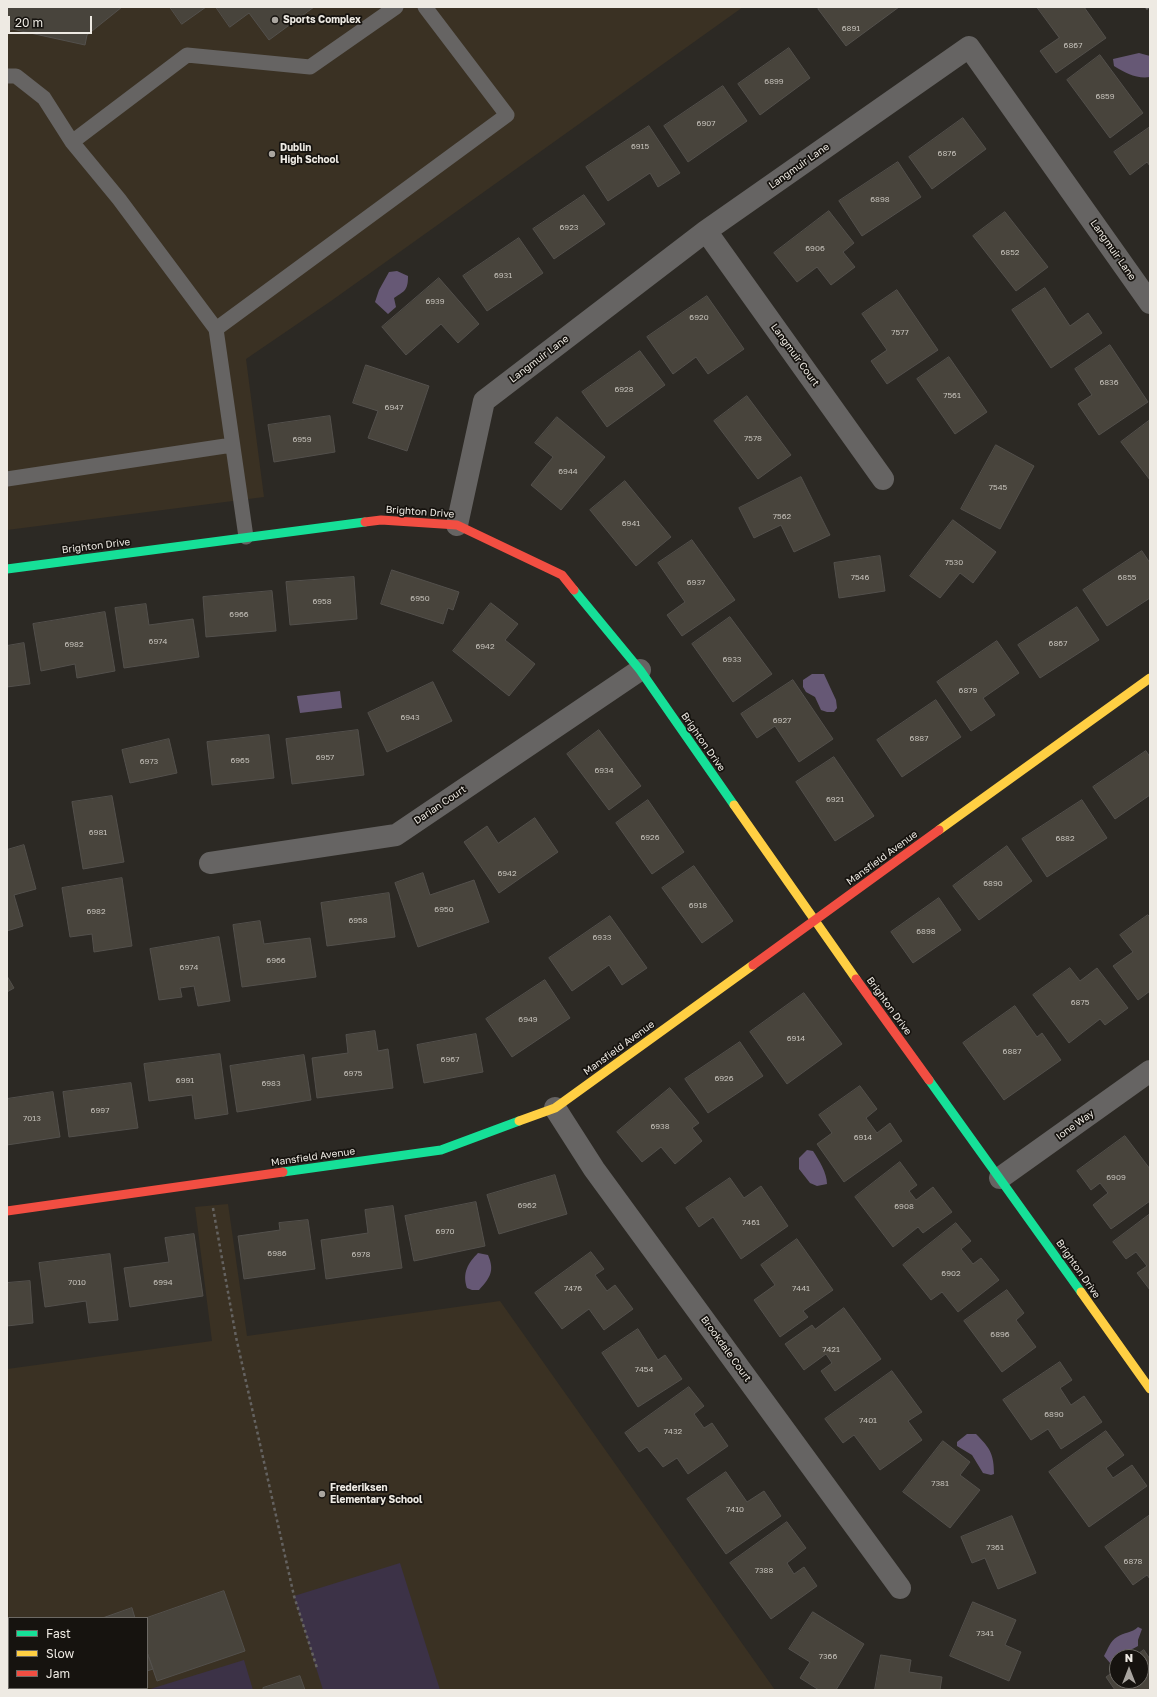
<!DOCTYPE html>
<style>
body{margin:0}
#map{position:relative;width:1157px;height:1697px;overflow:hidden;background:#2c2924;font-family:"Golos Text",sans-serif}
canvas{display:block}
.frame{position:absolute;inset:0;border:8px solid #eeeae3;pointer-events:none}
.legend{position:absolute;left:8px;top:1617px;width:140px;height:72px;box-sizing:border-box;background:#16130f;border:1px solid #6c6964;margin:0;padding:5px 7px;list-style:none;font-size:12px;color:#eeeae3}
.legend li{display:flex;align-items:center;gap:8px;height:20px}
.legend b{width:20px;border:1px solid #6c6964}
.north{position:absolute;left:1109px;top:1649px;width:40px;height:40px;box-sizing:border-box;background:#16130f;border:1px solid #6c6964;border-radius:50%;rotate:0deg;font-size:11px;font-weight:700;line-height:16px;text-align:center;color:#eeeae3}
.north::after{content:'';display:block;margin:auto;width:14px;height:18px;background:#aaa6a0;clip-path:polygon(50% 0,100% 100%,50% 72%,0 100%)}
.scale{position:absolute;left:8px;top:16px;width:84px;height:18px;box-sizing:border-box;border:2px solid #eeeae3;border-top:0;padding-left:5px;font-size:12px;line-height:14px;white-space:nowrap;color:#eeeae3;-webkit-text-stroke:3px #16130f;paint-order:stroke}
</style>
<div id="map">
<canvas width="1157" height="1697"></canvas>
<div class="frame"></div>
<ul class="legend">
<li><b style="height:5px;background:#16e098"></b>Fast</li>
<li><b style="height:5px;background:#ffcf43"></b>Slow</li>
<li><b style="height:5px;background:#f24e42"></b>Jam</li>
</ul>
<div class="north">N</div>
<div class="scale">20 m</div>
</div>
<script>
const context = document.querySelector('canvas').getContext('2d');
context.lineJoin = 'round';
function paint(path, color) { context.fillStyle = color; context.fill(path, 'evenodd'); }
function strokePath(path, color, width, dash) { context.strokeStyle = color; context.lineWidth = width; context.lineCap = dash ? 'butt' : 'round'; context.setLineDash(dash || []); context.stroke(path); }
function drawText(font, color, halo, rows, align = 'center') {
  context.font = font + ' "Golos Text",sans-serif'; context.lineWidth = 3.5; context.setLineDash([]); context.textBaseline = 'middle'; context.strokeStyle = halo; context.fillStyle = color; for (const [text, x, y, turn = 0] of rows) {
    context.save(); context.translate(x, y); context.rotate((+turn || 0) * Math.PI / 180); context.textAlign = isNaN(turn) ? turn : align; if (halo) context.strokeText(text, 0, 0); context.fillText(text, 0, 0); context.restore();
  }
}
paint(new Path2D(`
 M7,7H743L331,301L246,359L264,497L7,530Z
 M228,1204L247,1336L500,1301L775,1690H7V1369L212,1341L195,1207ZM9,1618H147V1688H9Z`), '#3a3123');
paint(new Path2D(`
 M400,1563L440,1690H323L294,1596Z
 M244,1660L253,1690H147Z`), '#3c3247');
paint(new Path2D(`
 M1139,53L1150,56V77C1137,79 1125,73 1114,66L1113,59Z
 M397,271L408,276C408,290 405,291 394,298L396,307L388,314L375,302L379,290L389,272Z
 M812,674H824L836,700L837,708L834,712H827L821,710L815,697L806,692L803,687V680Z
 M340,691L342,708L300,713L297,696Z
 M807,1150L813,1151C819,1160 827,1173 827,1184L817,1186L810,1183L799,1169V1158Z
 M478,1253L488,1255C495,1271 490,1278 479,1290H472L467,1288C462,1273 468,1263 478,1253Z
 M967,1434H976C990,1448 994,1454 994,1474L991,1475L983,1473L972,1455L957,1446V1442Z
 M1138,1627L1142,1629L1138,1640V1646C1132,1650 1125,1651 1120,1655C1116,1657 1114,1661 1110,1663L1104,1656C1108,1649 1110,1641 1117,1637C1124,1632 1132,1633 1138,1627Z`), '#665875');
const building = new Path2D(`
 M7,7H122L87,35L85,45L12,29L7,32Z
 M170,7H206L182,24Z
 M216,7H314L269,40L249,13L230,27Z
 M821,7H899L846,46L818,9Z
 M1037,7H1084L1106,38L1056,73L1040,51L1059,38Z
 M789,48L810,78L760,115L738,84Z
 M1100,55L1143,113L1110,138L1067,80Z
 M723,86L747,121L688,162L664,126Z
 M963,118L986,149L932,189L909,157Z
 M649,126L680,173L658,187L650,173L608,201L586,167Z
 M1150,127V166L1147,162L1130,175L1114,152Z
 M898,162L921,197L862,236L839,201Z
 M584,195L605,224L554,259L533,229Z
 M829,211L854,243L843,252L855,267L831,285L817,267L797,282L774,253Z
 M1005,212L1048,267L1016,291L973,236Z
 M519,238L543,273L487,311L463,276Z
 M439,278L479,324L458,343L441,324L406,355L382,327Z
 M1045,288L1070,326L1088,313L1102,333L1051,368L1012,310Z
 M897,290L938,350L887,384L871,361L887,350L862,314Z
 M707,296L744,349L708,374L696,357L673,374L647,337Z
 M1110,345L1148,402L1099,435L1078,404L1092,395L1075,369Z
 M640,351L665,385L607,427L582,392Z
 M949,357L987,412L955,434L917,379Z
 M366,365L429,386L407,451L368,438L378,411L353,403Z
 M747,396L791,455L758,479L714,421Z
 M330,416L335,452L274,462L268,425Z
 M557,417L605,457L561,510L531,485L553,457L535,443Z
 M1150,420V480L1121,442Z
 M996,445L1034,466L1000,529L961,509Z
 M801,477L830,535L794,552L781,525L754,538L739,508Z
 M625,481L671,537L636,566L590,510Z
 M953,520L996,552L973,583L960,573L940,598L910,576Z
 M692,540L735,600L682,636L667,615L685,602L658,563Z
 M1142,551L1150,563V598L1107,626L1083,590Z
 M880,556L885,591L839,598L834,563Z
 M392,570L459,592L453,610L448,608L443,624L381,604Z
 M354,577L357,619L290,625L286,582Z
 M272,591L276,631L206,637L203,597Z
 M491,603L518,624L505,640L535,664L509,696L453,651Z
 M146,604L149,625L193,619L199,657L124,668L115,608Z
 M1077,607L1099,640L1040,678L1018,645Z
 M105,612L115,671L77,678L75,664L41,671L33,624Z
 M730,617L772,674L733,702L692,644Z
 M997,641L1019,673L983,698L995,715L971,731L937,682Z
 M24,643L30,684L7,687V646Z
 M793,680L833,739L799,762L775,726L757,738L741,714Z
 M433,682L452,721L387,752L368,713Z
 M936,700L961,737L902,777L877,740Z
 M358,730L364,775L292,784L286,739Z
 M599,730L641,786L609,810L567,754Z
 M269,735L274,778L212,785L207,742Z
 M169,739L177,773L130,783L122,750Z
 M1146,751L1150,757V795L1115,819L1093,787Z
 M834,757L874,816L835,841L796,782Z
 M112,796L124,862L83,869L72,802Z
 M648,800L684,852L652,874L616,823Z
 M1082,800L1107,838L1047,877L1022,839Z
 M535,818L558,852L499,893L464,842L487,826L498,843Z
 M24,845L36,889L14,895L23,926L7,931V850Z
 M1007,846L1032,881L979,920L953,886Z
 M694,866L733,921L702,943L662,888Z
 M423,873L430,895L474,880L489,922L418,947L395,883Z
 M122,878L132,946L94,952L92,934L70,937L62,888Z
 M389,893L395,937L327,946L321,903Z
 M939,898L961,930L913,963L891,932Z
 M1148,915L1150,917V991L1138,1000L1113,966L1133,952L1120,935Z
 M610,916L647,968L622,985L609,965L572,991L549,958Z
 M260,921L264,944L310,938L316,977L242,987L233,925Z
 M219,937L230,1001L198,1006L194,986L180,988L182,997L159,1000L150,949Z
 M1070,968L1080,981L1097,968L1128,1008L1105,1025L1100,1019L1069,1043L1033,995Z
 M7,976L14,988L7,992Z
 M545,980L570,1018L512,1057L486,1019Z
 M804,993L842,1044L787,1084L750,1032Z
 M1015,1006L1037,1037L1042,1033L1061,1060L1004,1100L963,1043Z
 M375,1031L378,1051L388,1049L393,1088L317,1098L312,1058L348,1053L346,1035Z
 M476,1034L483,1072L424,1083L417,1045Z
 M740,1042L763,1076L708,1113L685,1079Z
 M220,1054L228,1114L195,1119L192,1095L149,1101L144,1064Z
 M304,1055L311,1100L237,1112L230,1066Z
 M131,1083L138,1128L69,1137L63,1092Z
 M860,1086L877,1109L866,1118L877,1133L890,1123L902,1141L844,1182L817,1144L832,1133L819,1115Z
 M670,1088L699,1123L692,1128L702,1141L675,1164L661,1147L642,1162L617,1132Z
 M53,1092L60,1137L7,1145V1099Z
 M1125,1136L1150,1169V1201L1111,1229L1093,1205L1108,1193L1100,1183L1091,1190L1077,1171Z
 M900,1162L917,1185L909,1191L916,1200L933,1187L952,1212L923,1233L918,1227L893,1247L855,1197Z
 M555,1175L567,1214L499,1234L487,1195Z
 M730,1178L744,1198L761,1186L788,1226L741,1259L713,1217L699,1227L686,1208Z
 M476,1202L485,1246L414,1261L405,1216Z
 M393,1206L402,1268L326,1279L321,1240L368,1233L365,1210Z
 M1150,1214V1290L1137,1273L1147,1266L1136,1252L1126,1259L1113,1242Z
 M308,1220L315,1269L244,1279L238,1236L280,1230L279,1223Z
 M956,1223L971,1241L961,1249L973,1264L981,1258L999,1280L958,1312L942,1292L931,1300L903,1265Z
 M194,1234L203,1296L130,1307L124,1268L169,1262L165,1238Z
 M797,1239L833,1290L803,1311L808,1317L780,1337L754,1300L775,1285L761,1265Z
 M591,1252L604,1269L595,1275L607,1291L615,1285L633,1309L604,1330L589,1309L562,1329L535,1293Z
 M110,1254L118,1320L89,1323L86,1301L45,1307L39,1263Z
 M30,1281L33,1323L7,1326V1283Z
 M1007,1290L1024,1313L1016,1320L1036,1347L1002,1372L964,1321Z
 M844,1308L881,1359L835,1391L821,1371L832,1363L826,1354L804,1370L785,1344L812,1325L815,1329Z
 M638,1329L658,1360L665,1355L682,1379L638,1407L602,1353Z
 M1060,1362L1072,1380L1060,1388L1071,1405L1084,1396L1102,1422L1061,1449L1048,1429L1031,1440L1003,1400Z
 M892,1371L922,1412L908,1421L922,1440L880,1470L854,1435L843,1443L825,1419Z
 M689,1387L704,1406L694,1414L704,1428L712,1423L728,1446L688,1474L677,1458L663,1467L647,1447L639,1452L625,1433Z
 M1106,1431L1124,1455L1106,1468L1113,1478L1132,1465L1147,1486L1089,1527L1049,1472Z
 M943,1441L970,1462L960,1475L980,1490L950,1528L903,1492Z
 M726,1472L747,1502L764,1491L781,1516L726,1554L687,1499Z
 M1150,1515V1579L1147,1575L1133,1585L1105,1547Z
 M1012,1516L1036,1573L998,1589L985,1558L972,1563L961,1537Z
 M787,1522L806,1548L787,1563L794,1574L804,1567L817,1586L771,1619L730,1563Z
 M224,1591L245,1651L157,1681L147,1652V1618Z
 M973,1602L1016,1620L1005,1645L1021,1652L1009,1681L950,1656Z
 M132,1608L135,1618H103Z
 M813,1612L864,1644L836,1690H819L800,1678L810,1662L789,1649Z
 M1144,1650L1150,1659V1690H1115L1106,1677L1117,1669V1681H1141V1657H1134Z
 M147,1652L153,1669L147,1671Z
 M881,1655L911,1660L909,1672L942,1677L940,1690H875Z
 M9,1664V1687L7,1681V1665Z
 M300,1676L305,1690H263V1688Z
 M9,1688H61L62,1690H10Z
 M61,1688H98L92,1690H62Z`);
paint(building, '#48443c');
strokePath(building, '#53504c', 1);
strokePath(new Path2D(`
 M1146,7L1150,12
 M213,1208L236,1337L294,1596L317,1668`), '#646260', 2.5, [3, 3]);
strokePath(new Path2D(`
 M7,76H16L44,98L72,142L119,199L216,329L246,537
 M72,142L187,55L310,67L396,7
 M216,329L507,115L425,7
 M7,479L232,445`), '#666463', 15);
strokePath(new Path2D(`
 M706,231L883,479
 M457,525L484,401L706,231L969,47L1150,303
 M210,863L396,835L640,670
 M555,1108L594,1169L900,1588
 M1000,1178L1150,1071`), '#666463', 22);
strokePath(new Path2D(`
 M7,569L365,522
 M574,590L640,670L734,805
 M929,1080L1081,1292
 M283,1172L441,1150L519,1121`), '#16e098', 9);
strokePath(new Path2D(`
 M734,805L856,979
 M939,830L1150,678
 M519,1121L555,1108L753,965
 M1081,1292L1150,1389`), '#ffcf43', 9);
strokePath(new Path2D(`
 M365,522L381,520L457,525L562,575L574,590
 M753,965L939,830
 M856,979L929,1080
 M7,1211L283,1172`), '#f24e42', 9);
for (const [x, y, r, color] of [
 [275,20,4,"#aaa6a0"],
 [272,154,4,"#aaa6a0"],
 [322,1494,4,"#aaa6a0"]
]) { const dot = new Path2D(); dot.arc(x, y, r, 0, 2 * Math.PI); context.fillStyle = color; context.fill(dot); strokePath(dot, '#16130f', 1.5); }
drawText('8px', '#c4c0b9', null, [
 ["6891",851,28],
 ["6867",1073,45],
 ["6899",774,81],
 ["6859",1105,96],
 ["6907",706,123],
 ["6915",640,146],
 ["6876",947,153],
 ["6898",880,199],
 ["6923",569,227],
 ["6906",815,248],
 ["6852",1010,252],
 ["6931",503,275],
 ["6939",435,301],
 ["6920",699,317],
 ["7577",900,332],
 ["6836",1109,382],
 ["6928",624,389],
 ["7561",952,395],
 ["6947",394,407],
 ["7578",753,438],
 ["6959",302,439],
 ["6944",568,471],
 ["7545",998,487],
 ["7562",782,516],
 ["6941",631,523],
 ["7530",954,562],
 ["7546",860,577],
 ["6855",1127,577],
 ["6937",696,582],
 ["6950",420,598],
 ["6958",322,601],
 ["6966",239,614],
 ["6974",158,641],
 ["6867",1058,643],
 ["6982",74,644],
 ["6942",485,646],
 ["6933",732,659],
 ["6879",968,690],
 ["6943",410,717],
 ["6927",782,720],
 ["6887",919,738],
 ["6957",325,757],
 ["6965",240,760],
 ["6973",149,761],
 ["6934",604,770],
 ["6921",835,799],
 ["6981",98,832],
 ["6926",650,837],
 ["6882",1065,838],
 ["6942",507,873],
 ["6890",993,883],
 ["6918",698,905],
 ["6950",444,909],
 ["6982",96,911],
 ["6958",358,920],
 ["6898",926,931],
 ["6933",602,937],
 ["6966",276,960],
 ["6974",189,967],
 ["6875",1080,1002],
 ["6949",528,1019],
 ["6914",796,1038],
 ["6887",1012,1051],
 ["6967",450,1059],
 ["6975",353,1073],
 ["6926",724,1078],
 ["6991",185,1080],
 ["6983",271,1083],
 ["6997",100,1110],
 ["7013",32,1118],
 ["6938",660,1126],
 ["6914",863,1137],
 ["6909",1116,1177],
 ["6962",527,1205],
 ["6908",904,1206],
 ["7461",751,1222],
 ["6970",445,1231],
 ["6986",277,1253],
 ["6978",361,1254],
 ["6902",951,1273],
 ["7010",77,1282],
 ["6994",163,1282],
 ["7476",573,1288],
 ["7441",801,1288],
 ["6896",1000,1334],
 ["7421",831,1349],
 ["7454",644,1369],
 ["6890",1054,1414],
 ["7401",868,1420],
 ["7432",673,1431],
 ["7381",940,1483],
 ["7410",735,1509],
 ["7361",995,1547],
 ["6878",1133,1561],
 ["7388",764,1570],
 ["7341",985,1633],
 ["7366",828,1656]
]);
drawText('bold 10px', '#eeeae3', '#16130f', [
 ["Sports Complex",283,20],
 ["Dublin",280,148],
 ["High School",280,160],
 ["Frederiksen",330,1488],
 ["Elementary School",330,1500]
], 'left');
drawText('10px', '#eeeae3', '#16130f', [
 ["Langmuir Lane",799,166,-35],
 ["Langmuir Lane",1113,250,55],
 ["Langmuir Court",795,355,54],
 ["Langmuir Lane",539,359,-37],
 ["Brighton Drive",420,512,4],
 ["Brighton Drive",96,546,-7],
 ["Brighton Drive",703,742,55],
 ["Darian Court",440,805,-34],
 ["Mansfield Avenue",882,858,-36],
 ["Brighton Drive",889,1006,54],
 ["Mansfield Avenue",619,1048,-36],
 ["Ione Way",1075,1125,-36],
 ["Mansfield Avenue",313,1157,-8],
 ["Brighton Drive",1078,1269,55],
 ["Brookdale Court",726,1349,54]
]);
</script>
